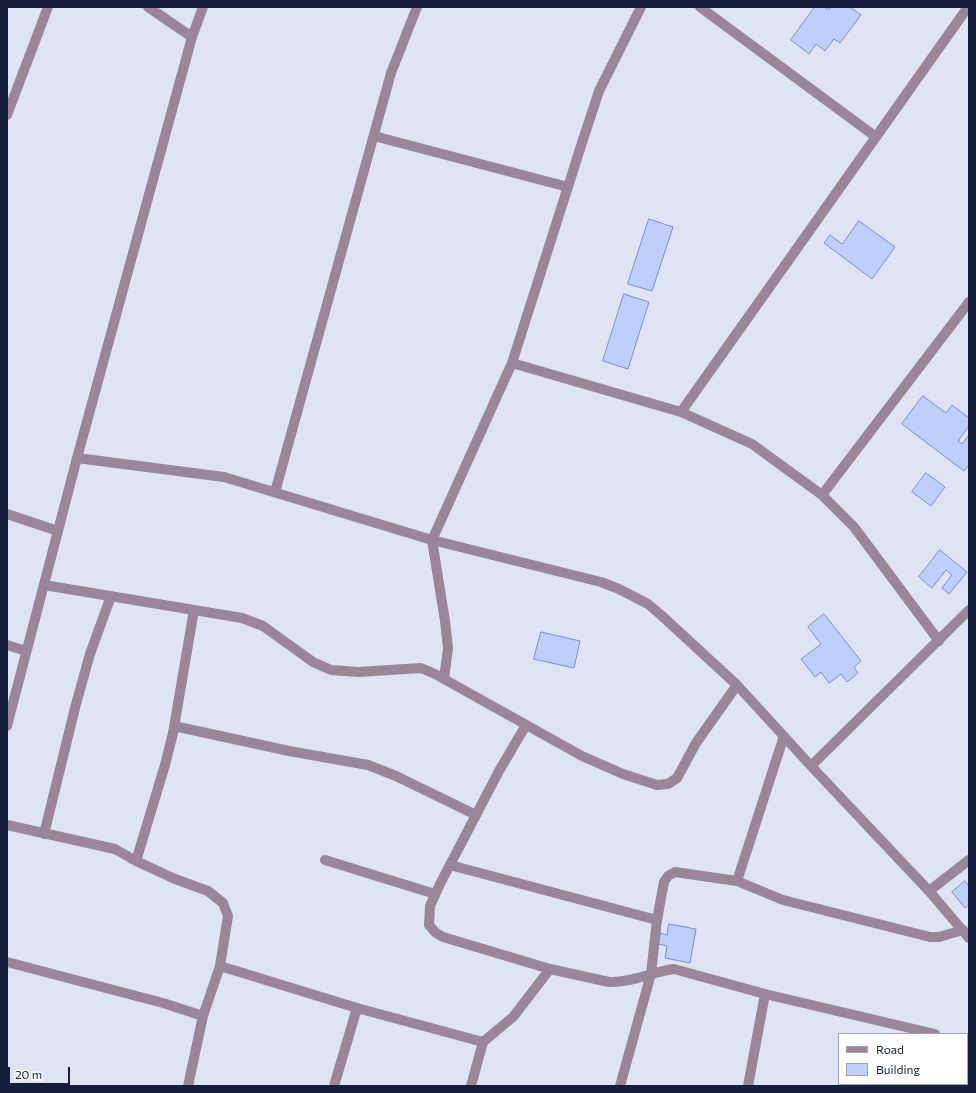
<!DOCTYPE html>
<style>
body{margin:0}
#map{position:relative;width:976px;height:1093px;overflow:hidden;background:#dee4f3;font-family:Commissioner,sans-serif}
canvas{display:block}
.frame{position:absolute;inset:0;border:8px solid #161f3a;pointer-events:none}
.legend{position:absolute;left:838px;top:1033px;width:130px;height:52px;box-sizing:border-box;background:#fff;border:1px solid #a2a5b0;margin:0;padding:5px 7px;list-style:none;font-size:12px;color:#161f3a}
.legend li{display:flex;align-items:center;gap:8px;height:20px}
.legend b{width:20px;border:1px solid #a2a5b0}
.scale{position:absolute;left:8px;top:1067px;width:62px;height:18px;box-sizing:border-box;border:2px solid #161f3a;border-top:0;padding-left:5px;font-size:12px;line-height:14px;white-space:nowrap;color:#161f3a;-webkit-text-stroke:3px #fff;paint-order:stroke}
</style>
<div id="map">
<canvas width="976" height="1093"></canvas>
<div class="frame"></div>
<ul class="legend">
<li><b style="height:5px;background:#9b8599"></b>Road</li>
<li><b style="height:11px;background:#bfcffc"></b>Building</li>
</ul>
<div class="scale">20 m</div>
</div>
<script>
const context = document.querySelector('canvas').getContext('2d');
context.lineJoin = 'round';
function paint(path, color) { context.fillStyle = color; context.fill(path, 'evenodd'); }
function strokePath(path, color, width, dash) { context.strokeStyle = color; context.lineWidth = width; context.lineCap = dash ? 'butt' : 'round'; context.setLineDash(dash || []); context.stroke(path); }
const building = new Path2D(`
 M815,7H824L829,10L831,7H850L861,15L840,43L834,39L825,51L816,44L809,54L791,40Z
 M649,219L673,227L652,291L628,284Z
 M859,221L895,247L872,279L824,243L830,235L842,244Z
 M624,294L649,302L628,369L603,361Z
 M923,396L946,413L952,405L969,418V426L958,441L962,444L969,435V465L964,471L902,424Z
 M926,473L945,487L931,506L912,492Z
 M940,550L967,572L949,594L942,588L952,575L946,570L932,588L919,577Z
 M824,614L861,661L854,667L858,673L847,682L841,674L829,683L821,672L815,677L801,659L821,644L808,627Z
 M541,632L580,641L574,668L534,659Z
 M965,881L969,886V905L965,908L952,892Z
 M669,924L696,929L690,963L665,958L667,946L658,944L660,933L667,935Z`);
paint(building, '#bfcffc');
strokePath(building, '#768dd2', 1);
strokePath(new Path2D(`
 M148,7L192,37
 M700,7L876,137
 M7,115L48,7
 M374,136L568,187
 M512,363L681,412L752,444L822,495L854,527L939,641
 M681,412L968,7
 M77,458L224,477L432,540L601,582L619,589L648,604L661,615L737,685L811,766L929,891L969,938
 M275,492L391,73L417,7
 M822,495L969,302
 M7,514L58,531
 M44,585L242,618L263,626L313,662L331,670L358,672L421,668L435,674L582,756L623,774L657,785L668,784L677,778L696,743L737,685
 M7,645L26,651
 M444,679L448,648L445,621L432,540L512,363L579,152L599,91L641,7
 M526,725L499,771L440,884L430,906L429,925L436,933L443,937L550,969L609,982C631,983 652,972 674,969L765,994L935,1034
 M7,726L77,458L192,37L203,7
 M174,726L289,751L368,765L396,776L476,815
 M811,766L969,610
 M7,825L115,849L136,861L175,879L208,891L223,903L228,916L220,966L203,1016L188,1086
 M44,834L76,704L90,654L111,596
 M325,860L435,894
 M136,861L165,765L173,733L194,610
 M450,865L657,920
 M737,881L784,736
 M929,891L969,860
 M7,962L163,1003L203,1016
 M220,966L357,1008L483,1042
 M967,1042H969
 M334,1086L357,1008
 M471,1086L483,1042L513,1017L550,969
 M620,1086L651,974L657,920L664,882L668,876L675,872L737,881L783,900L930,937H939L963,930
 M748,1086L765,994
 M889,1086L890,1084`), '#9b8599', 10);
</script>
